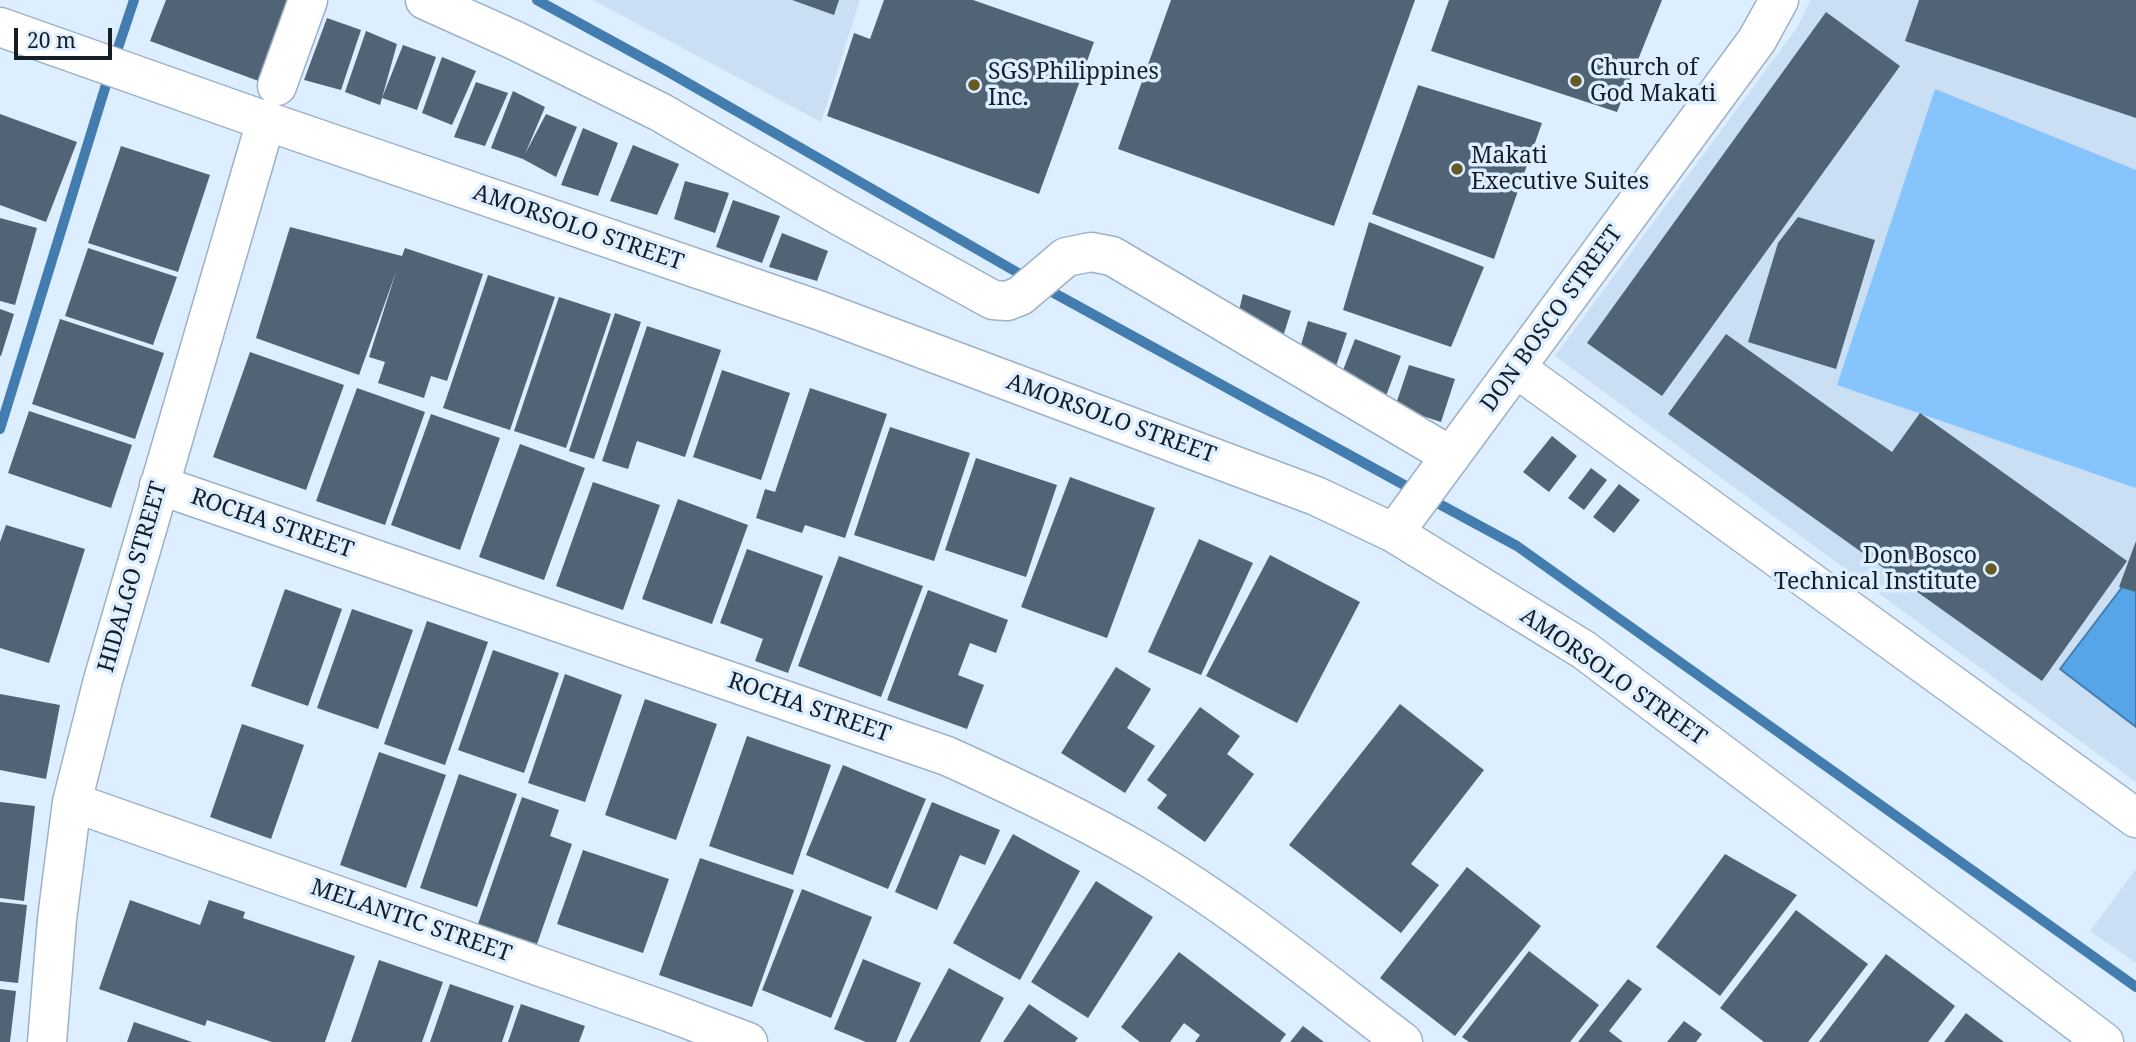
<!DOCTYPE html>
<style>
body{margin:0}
#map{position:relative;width:2136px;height:1042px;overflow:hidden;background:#dceeff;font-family:"Noto Serif",serif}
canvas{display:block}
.scale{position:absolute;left:14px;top:28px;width:98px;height:32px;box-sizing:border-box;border:4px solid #161e25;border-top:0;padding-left:9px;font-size:21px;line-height:24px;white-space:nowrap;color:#161e25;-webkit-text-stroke:5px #dceeff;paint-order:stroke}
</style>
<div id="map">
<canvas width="2136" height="1042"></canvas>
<div class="scale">20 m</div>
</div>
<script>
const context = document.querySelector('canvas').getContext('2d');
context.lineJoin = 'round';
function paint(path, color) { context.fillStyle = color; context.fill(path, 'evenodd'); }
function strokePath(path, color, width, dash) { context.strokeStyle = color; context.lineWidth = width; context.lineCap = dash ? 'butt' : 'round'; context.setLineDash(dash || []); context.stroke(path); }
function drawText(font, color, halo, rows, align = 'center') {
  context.font = font + ' "Noto Serif",serif'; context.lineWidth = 7; context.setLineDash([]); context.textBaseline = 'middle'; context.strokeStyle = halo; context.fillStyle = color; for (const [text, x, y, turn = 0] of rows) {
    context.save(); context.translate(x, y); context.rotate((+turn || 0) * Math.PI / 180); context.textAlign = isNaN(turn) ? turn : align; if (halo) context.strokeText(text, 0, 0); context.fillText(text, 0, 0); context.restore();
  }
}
paint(new Path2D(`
 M593,0H860L821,122Z
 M1811,0H2136V782L1555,356L1796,29Z
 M2136,869V963L2090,931Z`), '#cadff4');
paint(new Path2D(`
 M1935,89L2136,170V488L1837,385Z`), '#85c4fd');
const water = new Path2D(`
 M2126,582L2136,589V727L2060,669Z`);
paint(water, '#56a5e8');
strokePath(water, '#437cae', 2);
strokePath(new Path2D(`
 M537,0L665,70L1027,278
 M114,60L134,0
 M1043,287L1417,492
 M0,429L109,75
 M1430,499L1517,546L2136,987`), '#437cae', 10);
paint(new Path2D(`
 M166,0H295L264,83L150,41Z
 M792,0H839L834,15Z
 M884,0H973L1094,42L1039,194L827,116L854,33L870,39Z
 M1171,0H1415L1334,226L1118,149Z
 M1449,0H1662L1617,112L1431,51Z
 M1919,0H2136V118L1905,41Z
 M1826,12L1900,66L1662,396L1587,343Z
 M327,18L361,30L341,90L304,80Z
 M366,31L397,44L382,98L403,45L436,57L417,110L382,98L380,105L345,92Z
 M442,57L476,71L452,125L422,113Z
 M476,82L508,93L485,146L454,137Z
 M1418,85L1542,123L1494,259L1372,214Z
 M513,91L545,107L525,154L546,114L577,127L556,177L523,159L491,148Z
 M0,114L77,142L46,222L0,205Z
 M583,128L618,143L598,196L561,185Z
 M633,145L679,164L657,215L610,201Z
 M121,146L210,175L178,272L88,243Z
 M685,181L729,193L715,233L674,219Z
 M733,200L780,216L762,263L716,247Z
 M1798,217L1875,240L1836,369L1748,342L1778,243Z
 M0,218L37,228L15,305L0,301Z
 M1369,222L1484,267L1451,347L1343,310Z
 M290,227L402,256L405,248L483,274L447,381L431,376L424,398L378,383L385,362L369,357L396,272L359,375L256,338Z
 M782,233L828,251L817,281L769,267Z
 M88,248L177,277L153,345L65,316Z
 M488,275L555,297L510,430L443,408Z
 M1243,294L1291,311L1282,340L1235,327Z
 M559,297L611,314L566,448L514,431Z
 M0,309L14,314L1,356H0Z
 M615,313L641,322L594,459L569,451Z
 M60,319L164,353L135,439L32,404Z
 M1308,321L1347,333L1334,372L1296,362Z
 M647,326L721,350L685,457L637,441L628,469L602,461Z
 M1726,334L1892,452L1920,413L2127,561L2042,681L1668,414Z
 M1355,339L1401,356L1386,396L1340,378Z
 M250,352L344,385L306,490L213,457Z
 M1409,365L1455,379L1441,422L1395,407Z
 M722,370L790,393L761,480L693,457Z
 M357,388L425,412L385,525L316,501Z
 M810,388L887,414L845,538L805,525L802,533L756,518L765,489L775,492Z
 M29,411L132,445L111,508L8,473Z
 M431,414L500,438L460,550L391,525Z
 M890,427L970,453L934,561L854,535Z
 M1552,436L1577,456L1549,492L1523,472Z
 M520,444L585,468L544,580L479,557Z
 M976,458L1057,485L1026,577L945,550Z
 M1591,468L1607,480L1584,510L1568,498Z
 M1070,477L1155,508L1107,638L1021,607Z
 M593,482L660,505L623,610L556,586Z
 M1619,484L1640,500L1614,533L1593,517Z
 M678,499L748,525L712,624L642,599Z
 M6,525L85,549L49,663L0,648V542Z
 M1199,539L1253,563L1201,675L1148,652Z
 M2136,541V592L2119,587Z
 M747,549L823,576L788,673L755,661L763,639L720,623Z
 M1270,555L1360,602L1297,723L1206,676Z
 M839,556L923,586L881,697L798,666Z
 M285,589L342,609L308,706L251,686Z
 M928,590L1008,620L996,653L970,643L958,675L984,685L967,729L887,700Z
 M352,609L413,630L378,729L317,708Z
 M427,621L488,642L445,765L384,744Z
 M493,650L559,673L524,773L458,750Z
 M1116,667L1151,689L1127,728L1155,746L1125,793L1061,753Z
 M565,674L622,695L585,802L528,783Z
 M0,694L60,705L46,779L0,770Z
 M645,699L717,724L676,840L605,815Z
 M1400,704L1484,770L1411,864L1439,885L1401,933L1289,845Z
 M1200,707L1240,736L1227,754L1254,774L1205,842L1157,808L1167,795L1147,780Z
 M242,724L304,745L271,839L210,817Z
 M747,736L831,765L793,875L709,846Z
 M379,752L446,775L406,888L340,865Z
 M843,765L926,799L888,889L806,855Z
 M459,774L517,794L477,907L420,888Z
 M522,797L559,810L550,836L572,844L537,944L478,924Z
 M0,802L35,806L24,901L0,898Z
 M932,802L1000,830L985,865L960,855L937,910L895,892Z
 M1013,834L1080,871L1020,980L953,943Z
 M583,850L669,879L643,953L557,924Z
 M1725,854L1797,895L1720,996L1656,947Z
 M700,858L794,890L752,1007L659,975Z
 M1467,867L1541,926L1455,1036L1380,978Z
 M1096,881L1153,917L1088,1018L1031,982Z
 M802,889L872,917L831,1018L762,990Z
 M130,900L200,925L209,900L245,912L243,918L355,956L325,1042H272L207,1020L205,1026L99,989Z
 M0,902L27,905L18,983L0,981Z
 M1796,910L1868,964L1808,1042H1764L1720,1008Z
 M1529,951L1599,1005L1570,1042H1469L1462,1037Z
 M1179,952L1286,1034L1280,1042H1195L1200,1035L1184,1023L1170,1042H1140L1121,1027Z
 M1886,954L1955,1006L1928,1042H1819Z
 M863,959L921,983L896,1042H866L834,1029Z
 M379,960L443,982L422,1042H351Z
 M949,968L1004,998L980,1042H909Z
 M1628,979L1642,989L1609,1031L1623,1042H1578Z
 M450,984L514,1006L502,1042H430Z
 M0,989L16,991L10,1042H0Z
 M521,1004L585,1026L579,1042H508Z
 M1029,1004L1078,1038L1075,1042H1003Z
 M1966,1013L2004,1042H1944Z
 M1684,1021L1702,1034L1696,1042H1667Z
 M134,1022L192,1042H127Z
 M1303,1026L1324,1042H1290Z`), '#516475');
const minor = new Path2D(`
 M425,0L514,40L660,112L840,216L993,300L1007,301L1020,296L1066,257L1091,252L1112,256L1451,456
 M0,27L266,121L821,311L1316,496L1394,533L1584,650L2104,1042
 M277,86L308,0
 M1516,368L2136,818
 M159,485L947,756C1011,785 1075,815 1136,850C1231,905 1316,976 1403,1042
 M1394,533L1757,40L1779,0
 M72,802L663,1010L748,1042
 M47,1042L57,919L72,802L103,680L266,121`);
strokePath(minor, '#9db2c6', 41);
strokePath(minor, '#fff', 38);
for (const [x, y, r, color] of [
 [1576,81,7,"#655926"],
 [974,85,7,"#655926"],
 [1457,169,7,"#655926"],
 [1991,569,7,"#655926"]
]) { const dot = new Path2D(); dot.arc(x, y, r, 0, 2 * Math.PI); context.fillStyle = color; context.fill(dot); strokePath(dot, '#dceeff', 2.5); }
drawText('23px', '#161e25', '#dceeff', [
 ["Church of",1590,68],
 ["God Makati",1590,94],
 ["SGS Philippines",988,72],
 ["Inc.",988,98],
 ["Makati",1471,156],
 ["Executive Suites",1471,182],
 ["Don Bosco",1977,556,"right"],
 ["Technical Institute",1977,582,"right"]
], 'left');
drawText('23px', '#161e25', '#dceeff', [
 ["AMORSOLO STREET",578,228,19],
 ["DON BOSCO STREET",1552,319,-54],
 ["AMORSOLO STREET",1111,419,20],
 ["ROCHA STREET",272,524,19],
 ["HIDALGO STREET",133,577,-74],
 ["AMORSOLO STREET",1613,677,35],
 ["ROCHA STREET",809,708,19],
 ["MELANTIC STREET",411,921,19]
]);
</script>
